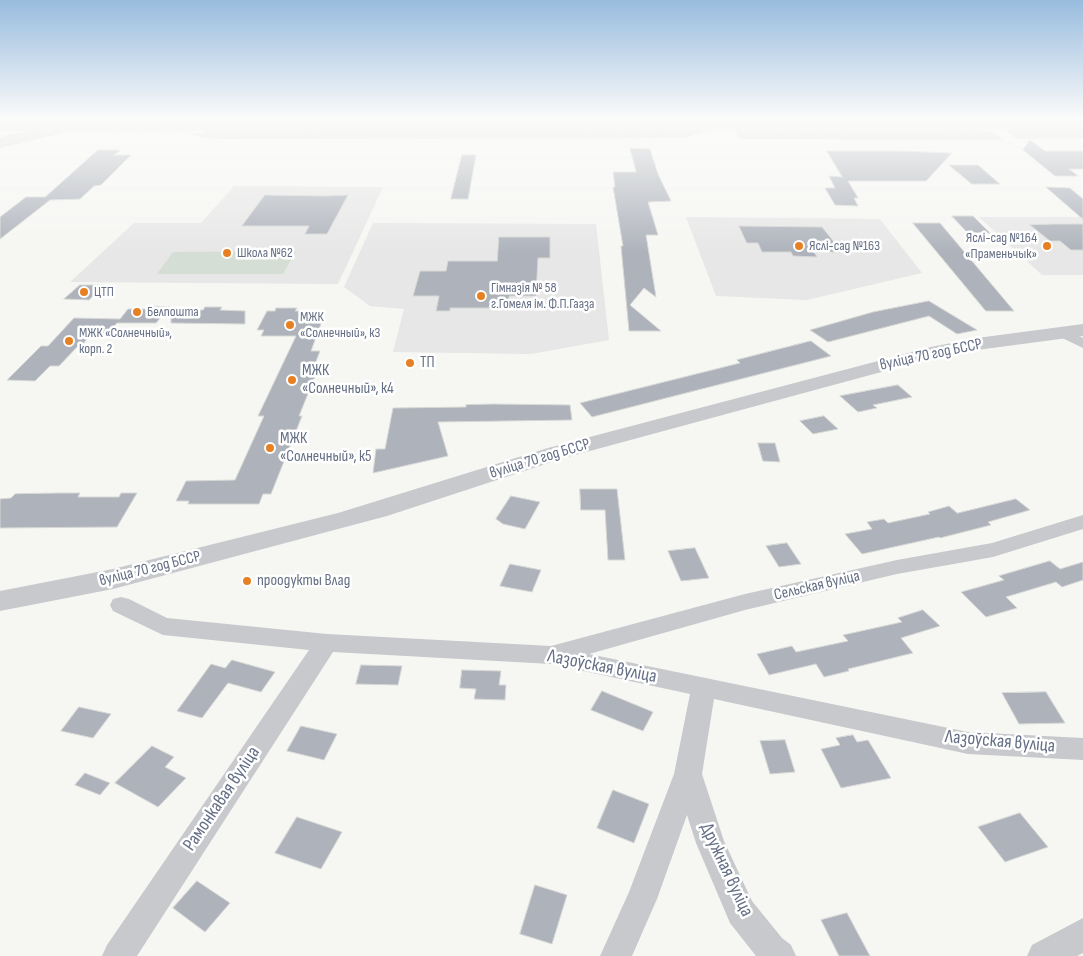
<!DOCTYPE html>
<meta charset="utf-8">
<style>
body{margin:0}
canvas{display:block;background:#f6f7f3}
</style>
<canvas width="1083" height="956"></canvas>
<script>
const context = document.querySelector('canvas').getContext('2d');
context.lineJoin = 'round';
function paint(path, color) { context.fillStyle = color; context.fill(path, 'evenodd'); }
function strokePath(path, color, width, dash) { context.strokeStyle = color; context.lineWidth = width; context.lineCap = dash ? 'butt' : 'round'; context.setLineDash(dash || []); context.stroke(path); }
function drawText(font, color, halo, rows, align = 'center') {
  context.font = font + ' "Sofia Sans Condensed",sans-serif'; context.lineWidth = 5; context.setLineDash([]); context.textBaseline = 'middle'; context.strokeStyle = halo; context.fillStyle = color; for (const [text, x, y, turn = 0] of rows) {
    context.save(); context.translate(x, y); context.rotate((+turn || 0) * Math.PI / 180); context.textAlign = isNaN(turn) ? turn : align; if (halo) context.strokeText(text, 0, 0); context.fillText(text, 0, 0); context.restore();
  }
}
paint(new Path2D(`
 M234,186L383,187L338,284L70,282L134,223H201Z
 M686,217L880,219L922,273L807,300L716,296Z
 M979,217H1083V275H1042Z
 M373,223L596,224L609,340L531,354L393,352L404,309L370,306L344,287Z`), '#e6e7e6');
paint(new Path2D(`
 M218,120H397L389,122L209,123Z
 M411,120H660L661,121L415,122Z
 M770,120H1034L1038,122H780Z
 M1009,129H1083V138L1017,139L1007,132Z
 M206,130H711L684,138L223,139L204,138L190,134L202,133Z
 M735,130H979L993,132L1003,140L740,139Z
 M31,131H71L0,148V138L9,134Z
 M296,251L283,274H157L173,252Z`), '#d5ded4');
const building = new Path2D(`
 M1030,140L1045,151H1083V169H1069L1078,176H1055L1023,150Z
 M630,148L650,149L658,174L671,201L648,202L658,235H646L656,297L644,288L630,305L661,331H629L621,246H623L613,187H615L613,172H636Z
 M98,150H121L114,155H131L101,185L94,186L80,199L50,200L0,239V217L26,197H45Z
 M827,151H899L952,153L926,181H848L858,198H854L858,206L835,205L825,188H835L829,176L842,177Z
 M462,155H476L468,199H451Z
 M949,165H978L1000,184H972Z
 M1046,187L1070,188L1083,199V219Z
 M265,195L326,196L348,195L327,234H305L309,226H242Z
 M952,216H973L990,233H968Z
 M913,223H940L1014,311H986Z
 M1054,224H1083V250H1071L1060,241H1050L1030,225Z
 M739,226L822,227L842,252H814L817,257L793,256L791,252H762L758,243H747Z
 M499,237H550V258H538L536,296H509V308H450V311H436L439,296H413L420,271H446L448,261H497Z
 M80,285H104L89,300L64,299Z
 M929,301L977,330L957,334L929,316L828,342L810,330L873,312Z
 M151,306L170,307L156,323H117L107,334L90,336L80,347H77L59,366H50L35,381L7,380L41,346H48L74,318L120,319L128,309H149Z
 M205,307H222L220,310L245,311V324L171,323V310H203Z
 M276,308H297L295,311H319L314,321H322L311,351H320L315,364H320L299,416H302L271,494H263L259,504H188L189,501H176L186,481L235,480L264,416H258L296,336H261L264,330H257L267,311H275Z
 M811,341L831,356L592,417L580,403L740,363L737,360Z
 M898,385L912,397L873,405L877,408L858,412L840,396Z
 M493,404L570,405L572,420L438,422L448,456L373,473L376,449H385L393,408L466,407V405Z
 M824,416L838,429L813,434L800,421Z
 M758,443H775L780,462L763,461Z
 M580,489H617L625,560H608L605,510H581Z
 M58,493H80L78,497H119L121,493H137L117,527L0,528V499L11,498L15,494Z
 M511,496L540,502L525,529L503,524L496,519Z
 M1016,499L1030,510L988,522L991,525L940,538L939,537L862,554L845,534L872,529L867,522L884,519L888,523L930,514L928,512L949,506L957,513Z
 M787,543L801,564L779,567L766,546Z
 M695,548L709,578L681,581L668,551Z
 M1050,561L1060,569L1083,562V580L1062,587L1056,582L1006,597L1017,608L986,617L961,592L1004,580L999,576Z
 M510,564L541,570L532,592L500,586Z
 M923,610L940,626L901,638L913,653L848,669L849,671L824,677L816,664L769,675L757,654L792,646L796,652L848,641L843,635L902,622L898,618Z
 M232,660L275,672L261,692L228,683L202,718L177,711L211,664L225,668Z
 M361,665L402,666L398,685L356,684Z
 M462,670L501,671L499,685H506L505,700L474,699L476,689L460,688Z
 M602,691L653,712L643,731L591,710Z
 M1046,692L1065,723L1019,724L1002,693Z
 M79,707L111,714L93,738L61,731Z
 M301,726L337,734L324,760L287,751Z
 M853,735L857,742L868,740L891,778L841,788L821,749L840,745L836,738Z
 M785,740L795,772L770,774L760,741Z
 M152,746L174,757L165,767L186,778L158,807L115,783Z
 M85,773L110,783L100,795L75,785Z
 M613,790L649,804L634,843L597,828Z
 M1020,813L1048,847L1005,862L978,827Z
 M297,817L342,832L321,869L275,853Z
 M197,881L230,903L205,932L173,908Z
 M535,885L567,895L552,944L520,934Z
 M847,913L870,956H839L821,920Z`);
paint(building, '#aeb3bb');
strokePath(building, '#d7d8d6', 1);
paint(new Path2D(`
 M1063,329L1083,338V348L1058,336L1056,333L1058,330Z
 M1083,515V529L993,557L897,574L745,610L589,654L968,732L1083,738V760L968,754L714,699L702,774L724,841L752,901L782,938L791,945L796,956H756L730,923L696,843L687,815L657,899L632,956H600L629,892L674,774L690,694L551,664L333,652L137,956H102L107,945L309,650L163,635L113,611L110,605L113,599L121,597L129,599L167,618L327,634L551,646L745,594L897,560L992,543Z
 M1083,918V953L1077,956H1027L1032,945Z`), '#c7c9cd');
paint(new Path2D(`
 M1083,324V336L977,350L933,358L564,458L387,516L338,529L113,589L0,611V591L113,569L338,513L548,448L931,347L977,338Z`), '#c7c9cd');
paint(new Path2D(`
 M1083,121V129L0,131V123Z`), '#d6d9df');
const sky = context.createLinearGradient(0, 0, 0, 253);
sky.addColorStop(0, '#98bcde');
sky.addColorStop(0.47, '#fbfbfa');
sky.addColorStop(1, '#fbfbfa00');
context.fillStyle = sky;
context.fillRect(0, 0, 1083, 253);
for (const [x, y, r, color] of [
 [799,246,5,"#e78022"],
 [1047,246,5,"#e78022"],
 [227,253,5,"#e78022"],
 [84,292,5,"#e78022"],
 [481,296,5,"#e78022"],
 [137,312,5,"#e78022"],
 [290,325,5,"#e78022"],
 [69,341,5,"#e78022"],
 [410,363,5,"#e78022"],
 [292,380,5,"#e78022"],
 [270,448,5,"#e78022"],
 [247,581,5,"#e78022"]
]) { const dot = new Path2D(); dot.arc(x, y, r, 0, 2 * Math.PI); context.fillStyle = color; context.fill(dot); strokePath(dot, '#fff', 2); }
drawText('14px', '#656f85', '#fff', [
 ["Яслі-сад №164",1037,238,"right"],
 ["«Праменьчык»",1037,254,"right"],
 ["Яслі-сад №163",809,246],
 ["Школа №62",237,253],
 ["Гімназія № 58",491,288],
 ["г.Гомеля ім. Ф.П.Гааза",491,304],
 ["ЦТП",94,292],
 ["Белпошта",147,312],
 ["МЖК",300,317],
 ["«Солнечный», к3",300,333],
 ["МЖК «Солнечный»,",79,333],
 ["корп. 2",79,349]
], 'left');
drawText('16px', '#656f85', '#fff', [
 ["вуліца 70 год БССР",931,355,-12],
 ["вуліца 70 год БССР",540,459,-17],
 ["вуліца 70 год БССР",150,569,-14],
 ["Сельская вуліца",817,586,-13]
]);
drawText('16px', '#656f85', '#fff', [
 ["ТП",420,363],
 ["МЖК",302,371],
 ["«Солнечный», к4",302,389],
 ["МЖК",280,439],
 ["«Солнечный», к5",280,457],
 ["проодукты Влад",257,581]
], 'left');
drawText('19px', '#656f85', '#fff', [
 ["Лазоўская вуліца",602,667,11],
 ["Лазоўская вуліца",1000,742,5],
 ["Рамонкавая вуліца",222,799,-56],
 ["Дружная вуліца",726,870,65]
]);
</script>
